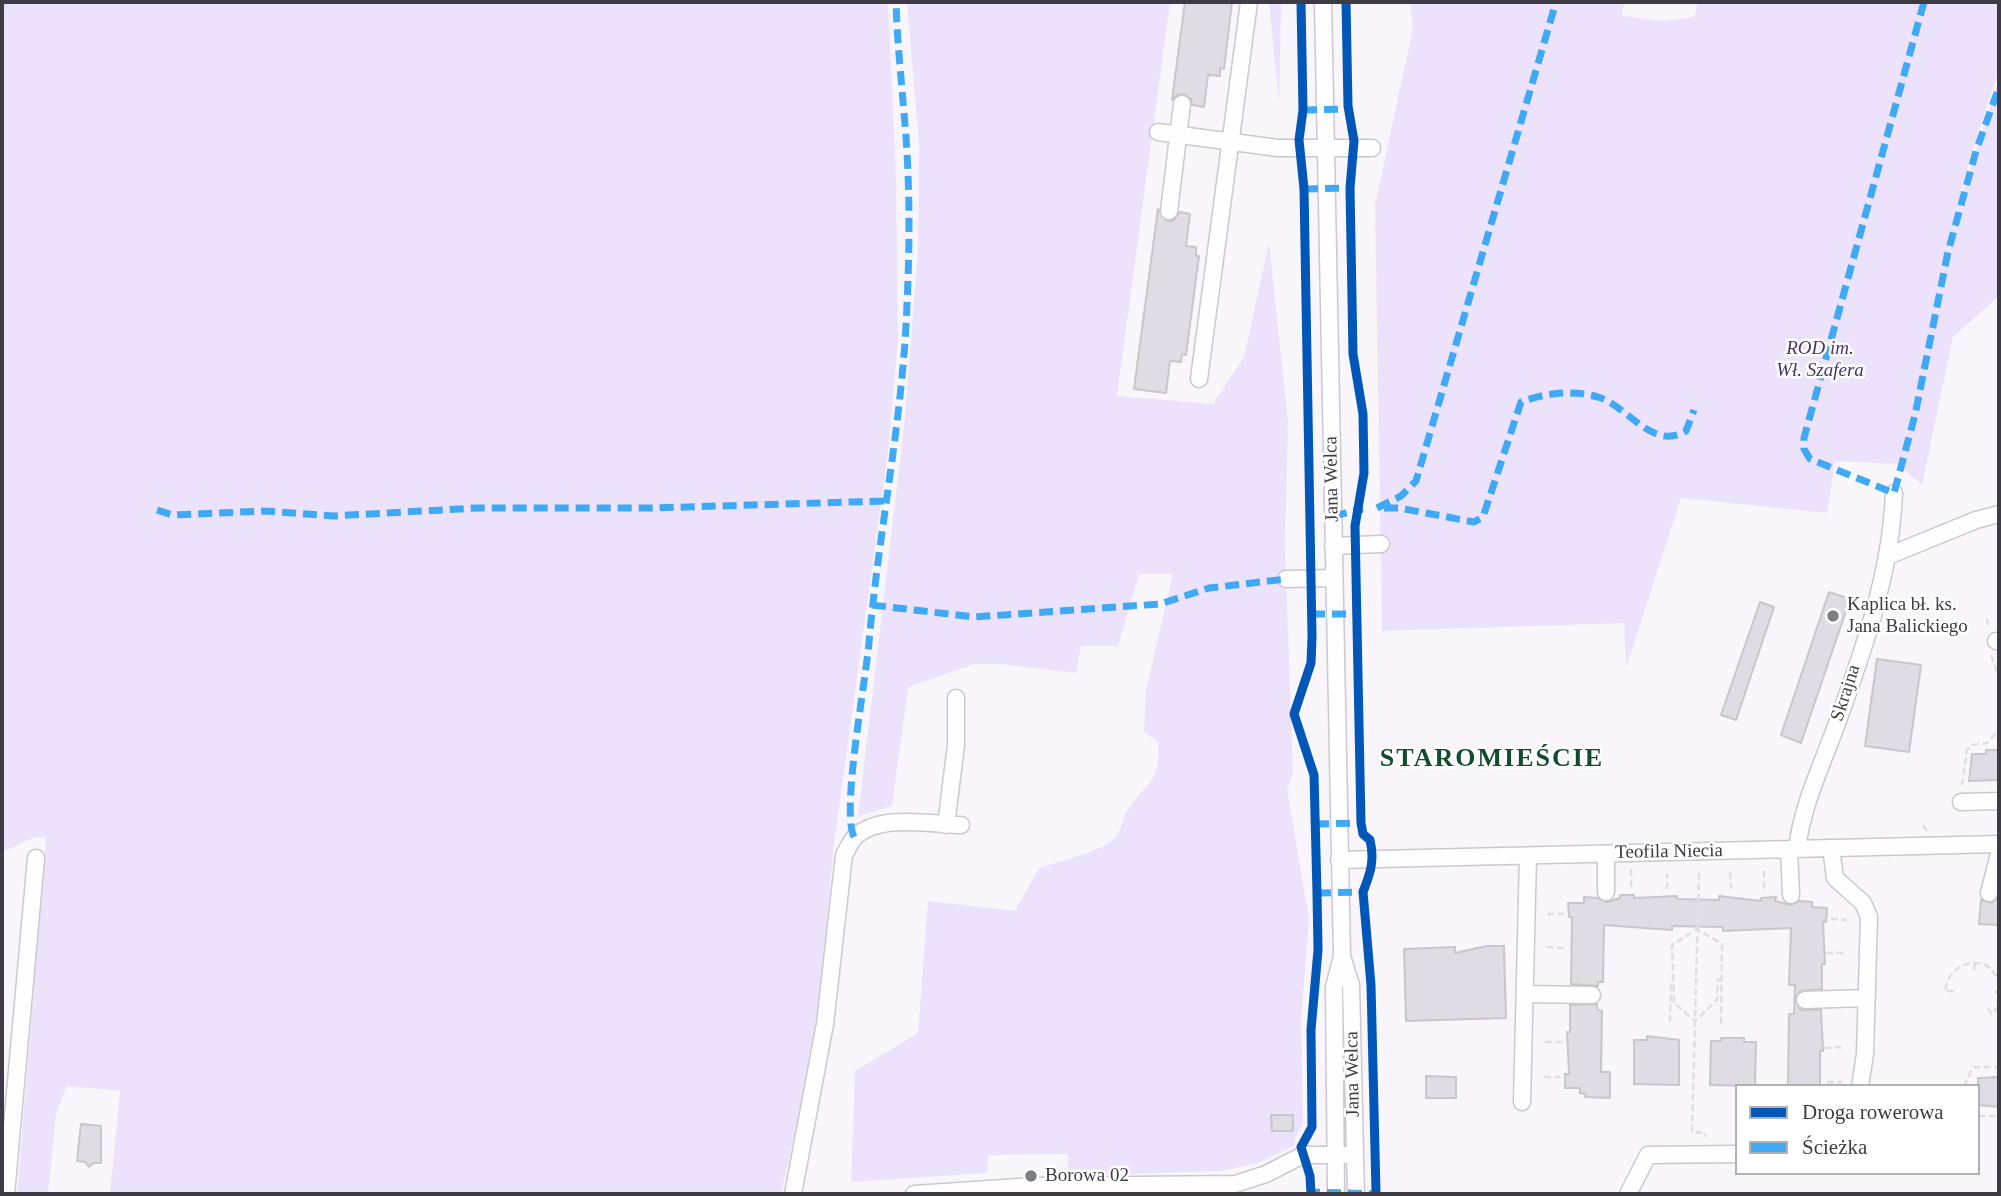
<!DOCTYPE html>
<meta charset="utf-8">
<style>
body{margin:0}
#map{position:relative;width:2001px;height:1196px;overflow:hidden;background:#f8f6fb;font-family:"Times New Roman",serif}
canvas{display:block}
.frame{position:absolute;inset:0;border:4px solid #3f3b44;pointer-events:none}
.legend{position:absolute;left:1735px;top:1084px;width:245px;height:91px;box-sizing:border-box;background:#fff;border:2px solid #b2b1b4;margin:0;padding:9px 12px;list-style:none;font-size:21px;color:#3f3b44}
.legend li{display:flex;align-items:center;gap:14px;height:35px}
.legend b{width:35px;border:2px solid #b2b1b4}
</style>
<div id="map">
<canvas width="2001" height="1196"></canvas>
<div class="frame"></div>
<ul class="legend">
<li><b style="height:9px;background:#0057b8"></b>Droga rowerowa</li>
<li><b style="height:9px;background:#3fa9f5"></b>Ścieżka</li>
</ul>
</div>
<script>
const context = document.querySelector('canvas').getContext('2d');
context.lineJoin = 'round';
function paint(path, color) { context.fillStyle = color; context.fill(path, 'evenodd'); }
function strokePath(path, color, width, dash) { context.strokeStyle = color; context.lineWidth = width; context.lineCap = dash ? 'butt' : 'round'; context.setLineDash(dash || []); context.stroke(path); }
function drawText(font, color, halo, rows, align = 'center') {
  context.font = font + ' "Times New Roman",serif'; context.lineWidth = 5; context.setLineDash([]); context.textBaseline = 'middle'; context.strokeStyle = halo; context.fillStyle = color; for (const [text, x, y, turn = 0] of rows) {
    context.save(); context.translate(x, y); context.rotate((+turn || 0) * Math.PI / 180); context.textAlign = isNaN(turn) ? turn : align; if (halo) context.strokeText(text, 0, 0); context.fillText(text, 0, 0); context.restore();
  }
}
paint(new Path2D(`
 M2,2H888L896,175L898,339L889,445L833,852L818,1031L781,1194H110L120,1091L67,1086L56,1113L48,1194H17L46,837L33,838L2,852Z
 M907,2H1170L1117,396L1213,404L1244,357L1269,242L1288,422L1285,544L1293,775L1287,789L1309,919L1301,1021L1303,1125L1295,1138L1294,1146L1258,1163L1221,1171L1068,1176V1154L988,1155L987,1173L851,1182L855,1071L918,1033L928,901L1015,911L1039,868C1060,861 1098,853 1115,838C1121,832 1122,820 1126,813C1145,781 1161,785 1158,742L1144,732L1146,690L1173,574H1139L1118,646H1081L1076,673L1000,664H975L908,687L892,806L858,816L904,426L918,250L919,144Z
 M1269,2H1281L1279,102Z
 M1410,2H1624L1622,16L1661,21L1694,17L1698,2H1999V71L1972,150L1951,228L1999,79V296L1953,337L1922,485L1898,464L1835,461L1827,513L1681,498L1626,668L1624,623L1382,631L1375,205L1413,28Z`), '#ede2fc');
const building = new Path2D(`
 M1185,2H1232L1224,69L1220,68V76L1208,75L1204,107L1192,105L1191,99L1184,94L1177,95L1172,100Z
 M1158,209L1167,221L1174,220L1179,212L1190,214L1186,246L1196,247V256H1199L1186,355L1182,354L1181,362L1170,361L1166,393L1134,389Z
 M1829,592L1850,599L1801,743L1781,735Z
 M1760,602L1774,607L1736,720L1721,715Z
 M1877,659L1921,665L1909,752L1865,746Z
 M1986,750H1999V780L1969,781L1972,754H1986Z
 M1620,895H1634V898L1677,896V899L1719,900V896L1761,901V898L1776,897L1775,901L1791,905L1799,901L1812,902V907L1827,908L1826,922H1823L1825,964H1822V989L1800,991L1795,1000L1801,1010H1821L1823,1051H1820V1086H1788L1789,1014H1794L1795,985H1789L1791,928L1723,931V927L1672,926V930L1604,925L1603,982H1598V986L1571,984L1572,917H1569L1568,903H1584V897L1597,898L1607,902L1620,898Z
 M1998,898L1999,925L1979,924L1981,900L1991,903Z
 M1487,946H1504L1506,1018L1406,1021L1404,949L1455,947V953Z
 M1597,1004V1010L1602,1011L1601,1072H1610V1098L1585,1097L1586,1094L1580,1093V1088H1565V1074H1569L1567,1032H1570V1005Z
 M1647,1036L1679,1040V1085L1634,1084V1040H1647Z
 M1721,1038H1744V1042H1756L1755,1086L1710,1085L1711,1041H1721Z
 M1426,1076L1456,1077V1098H1426Z
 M1999,1077V1107L1978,1105V1078Z
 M1271,1115H1293V1131H1272Z
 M81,1124L101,1126V1163H93L89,1167L85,1162L77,1161Z`);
paint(building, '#dfdde3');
strokePath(building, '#c8c5cb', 2);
const minor = new Path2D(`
 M1323,2L1342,956L1334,987L1336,1194
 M1158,132L1278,148H1372
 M1169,211L1182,104
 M1199,379L1249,2
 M1333,546L1381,544
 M1888,556L1976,520L1999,514
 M1286,579L1334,578
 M1996,641H1999
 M1961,802L1999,801
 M946,825L956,745V698
 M1831,848L1835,878L1863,903L1869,917L1865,1054L1860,1086
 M1789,849L1791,895
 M1797,849C1802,806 1821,767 1836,726C1863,652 1891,573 1894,493
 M1339,860L1999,844
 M1606,892V854
 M1989,893L1999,854
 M1342,956L1351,985L1356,1194
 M1525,994L1592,995
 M1805,1000L1867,998
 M1522,1102L1528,856
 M6,1194L36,858
 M793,1194L825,1024L844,855C848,849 851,840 856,836C881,814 931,824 961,825
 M914,1194L1034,1186L1235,1184L1266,1174L1303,1155H1354
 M1628,1194L1648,1155L1737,1154`);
strokePath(minor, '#cbc8ce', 19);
strokePath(new Path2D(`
 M1987,618L1988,628
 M1991,655L1999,678
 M1962,785L1967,750L1972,745L1987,743L1999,730
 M1923,825L1927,831
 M1631,869V888
 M1764,871V890
 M1730,872L1731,889
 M1699,873L1692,1132L1705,1133V1137
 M1667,889V873
 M1547,914H1564
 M1831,919L1847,920
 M1546,947L1565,948
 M1826,953H1847
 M1974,970L1975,962
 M1954,991H1945C1948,970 1966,958 1986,965L1999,978
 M1994,992H1999
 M1988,1008L1991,1014L1999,1006
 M1670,1022L1671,983
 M1721,1024L1722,944L1697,929L1672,945L1674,1003L1695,1021L1717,1000L1718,979H1721
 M1545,1042H1564
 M1824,1048L1845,1047
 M1544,1077H1560
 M1827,1082H1842
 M1964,1086L1973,1067H1999
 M1978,1116H1999`), '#dfdfe1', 2.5, [7, 3.5]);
strokePath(minor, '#fefefe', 16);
strokePath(new Path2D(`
 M1924,2L1804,438V449L1810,459L1894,493L1915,415L1948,252L1976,151L1999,87
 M1303,110L1348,109
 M1304,189L1350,188
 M1377,508L1401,496L1416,481L1556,2
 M1384,508H1399L1474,522L1483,517L1521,402C1545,393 1575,389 1601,398C1629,408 1653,451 1686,431L1694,410
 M157,510L172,515L266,511L333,516L477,508H652L886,501
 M1333,516L1363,509
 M872,605L974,617L1160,604L1209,588L1286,579
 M1311,614H1357
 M1315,824L1361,823
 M854,837C841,809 866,681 869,642C879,529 903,418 907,304C910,242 910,175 904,113C901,76 897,39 896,2
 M1317,893L1363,892
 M1311,1186L1312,1192L1379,1194`), '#3fa9f5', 7, [14, 7]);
strokePath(new Path2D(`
 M1301,2L1303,110L1299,140L1304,189L1312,636
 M1346,2L1348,106L1354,141L1350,188L1353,354L1363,414L1364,473L1355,526L1361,823L1363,834L1370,840C1375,861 1370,874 1363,892L1371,985L1376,1192
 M1311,1194L1310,1176L1301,1147L1312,1127L1311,1030L1318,950L1317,893L1314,775L1294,714L1311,663L1312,637`), '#0057b8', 9);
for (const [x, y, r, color] of [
 [1833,616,7,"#807c84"],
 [1031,1176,7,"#807c84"]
]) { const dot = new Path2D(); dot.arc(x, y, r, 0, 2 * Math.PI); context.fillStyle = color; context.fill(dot); strokePath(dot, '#fff', 2.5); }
drawText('italic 19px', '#4d316a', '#fff', [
 ["ROD im.",1820,349],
 ["Wł. Szafera",1820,371]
]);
drawText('19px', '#3f3b44', '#fff', [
 ["Jana Welca",1332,479,-91],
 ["Skrajna",1846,693,-72],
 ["Teofila Niecia",1669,852,-1],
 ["Jana Welca",1353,1074,-91]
]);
drawText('19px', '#3f3b44', '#fff', [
 ["Kaplica bł. ks.",1847,605],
 ["Jana Balickiego",1847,627],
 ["Borowa 02",1045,1176]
], 'left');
context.letterSpacing = '2px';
drawText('bold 26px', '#114c2c', '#fff', [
 ["STAROMIEŚCIE",1492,759]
]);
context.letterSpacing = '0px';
</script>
